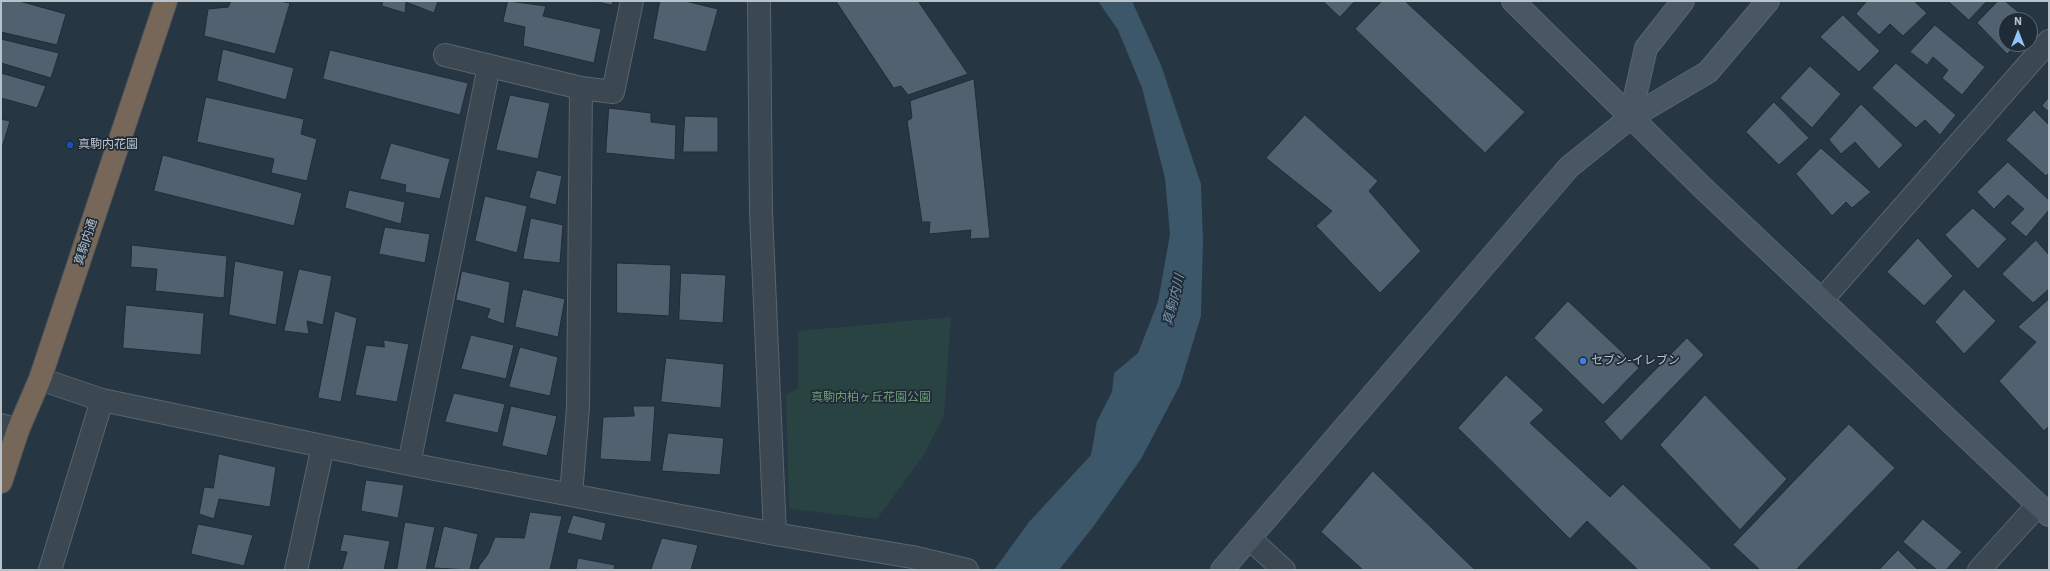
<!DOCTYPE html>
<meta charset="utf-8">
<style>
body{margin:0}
#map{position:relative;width:2050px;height:571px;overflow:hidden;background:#263642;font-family:"IBM Plex Sans",sans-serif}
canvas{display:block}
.frame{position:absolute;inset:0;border:2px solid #b8c2cb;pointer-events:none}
.north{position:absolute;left:1998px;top:12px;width:40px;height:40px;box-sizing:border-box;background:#1f2c37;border:1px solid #5c6872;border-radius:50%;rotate:0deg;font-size:11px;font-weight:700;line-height:16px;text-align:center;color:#b8c2cb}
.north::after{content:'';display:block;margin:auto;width:14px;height:18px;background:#90c6f8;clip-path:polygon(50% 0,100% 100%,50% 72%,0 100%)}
</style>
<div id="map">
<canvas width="2050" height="571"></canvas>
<div class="frame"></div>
<div class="north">N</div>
</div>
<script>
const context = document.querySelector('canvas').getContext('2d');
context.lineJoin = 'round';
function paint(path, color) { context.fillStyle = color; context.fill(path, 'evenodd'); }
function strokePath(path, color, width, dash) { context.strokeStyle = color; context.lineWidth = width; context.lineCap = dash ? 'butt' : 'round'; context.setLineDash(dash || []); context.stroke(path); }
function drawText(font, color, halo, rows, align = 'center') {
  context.font = font + ' "IBM Plex Sans","Noto Sans JP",sans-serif'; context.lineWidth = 3.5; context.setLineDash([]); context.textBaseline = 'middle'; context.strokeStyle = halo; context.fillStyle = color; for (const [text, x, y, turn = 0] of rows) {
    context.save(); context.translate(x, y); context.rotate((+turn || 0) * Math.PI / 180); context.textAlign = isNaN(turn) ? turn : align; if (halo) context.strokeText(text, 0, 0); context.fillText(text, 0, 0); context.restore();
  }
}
paint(new Path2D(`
 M951,317L944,416L923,456L877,519L789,509L786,394L798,389V331Z`), '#284342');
paint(new Path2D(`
 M1098,1H1132L1161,65L1201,184L1203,241L1201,316L1180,385L1141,459L1093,527L1059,570H994L1029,522L1091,455L1097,421L1112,392L1114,373L1138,353L1158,302L1170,234L1165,178L1142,88L1118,30Z`), '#3c566a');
const building = new Path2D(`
 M1,1H19L66,14L57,45L1,32Z
 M231,1H280L290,3L275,54L204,36L208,9L228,7Z
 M383,1H438L434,13L406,2L405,13L382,6Z
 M508,1L546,6L543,16L601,29L594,63L523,46L525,27L503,22Z
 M594,1H613L612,5Z
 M660,1H685L718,9L706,52L653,39Z
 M836,1H918L968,74L908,95L901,86L894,88Z
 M1323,1H1355L1340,17Z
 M1382,1H1405L1525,112L1485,153L1355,29Z
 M1867,1H1914L1927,13L1903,36L1890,24L1879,35L1856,14Z
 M1948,1H1987L1969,20Z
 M1998,1H2005L2028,20H2006V44H2017L2007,54L1977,23Z
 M1843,15L1880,51L1859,72L1820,37Z
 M2030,22L2039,29L2030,40Z
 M1935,25L1985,67L1962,95L1942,78L1948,70L1933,57L1927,65L1910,52Z
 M1,39L59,53L51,78L1,63Z
 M223,49L294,68L286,100L217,81Z
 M330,50L468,83L460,115L323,79Z
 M1896,63L1956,115L1940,135L1925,120L1916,128L1872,88Z
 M1810,66L1841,94L1812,128L1780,98Z
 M1,73L46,86L37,108L1,98Z
 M974,79L990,238L970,239L971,230L929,234L930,222H922L907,121L912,118L910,101Z
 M510,95L550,103L538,159L496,150Z
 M206,97L304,119L301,134L317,139L307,181L271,173L274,159L197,142Z
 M2049,97V112L2042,106Z
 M1774,102L1809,138L1779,165L1746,132Z
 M1861,104L1903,145L1879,169L1855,142L1841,154L1829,140Z
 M609,108L651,113V122L676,125L675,160L606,153Z
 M2034,110L2049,125V173L2046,176L2006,140Z
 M1305,115L1378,181L1369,191L1421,251L1380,293L1316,226L1332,211L1266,158Z
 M685,116L718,117V152H683Z
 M1,119L10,121L1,151Z
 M391,143L450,159L440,199L405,192L406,185L380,179Z
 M1821,148L1871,192L1852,208L1846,202L1832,216L1796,174Z
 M163,155L302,193L294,226L154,191Z
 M2008,162L2049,200V210L2026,237L2010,223L2024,209L2008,195L1994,209L1977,192Z
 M537,170L562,176L556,205L529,198Z
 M349,190L405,202L401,224L345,208Z
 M485,196L527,206L517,253L475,241Z
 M1973,208L2007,239L1978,269L1945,235Z
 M531,218L563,225L560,263L523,259Z
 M385,227L430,234L425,263L379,254Z
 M1918,238L1953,276L1924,306L1887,272Z
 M2036,240L2049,255V289L2033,303L2002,274Z
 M132,245L227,256L224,298L155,291L157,269L131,267Z
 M235,261L284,271L276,325L229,315Z
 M617,263L671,265L669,316L617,313Z
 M299,269L332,276L323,325L307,321L309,334L284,331Z
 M462,271L510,282L504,324L487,318L490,309L456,300Z
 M681,273L726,275L723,323L679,320Z
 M523,289L565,299L558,337L515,327Z
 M1964,289L1996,321L1964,354L1935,322Z
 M2049,299V426L2044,431L1999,381L2036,342L2018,327Z
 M1568,301L1639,368L1603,405L1534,338Z
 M126,305L204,313L201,355L123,348Z
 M335,311L357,318L341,402L318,398Z
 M471,335L514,345L506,379L461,369Z
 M1687,338L1704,355L1621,441L1604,422Z
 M384,340L409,344L397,402L355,395L366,345L384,347Z
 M520,347L558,357L550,396L509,387Z
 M666,358L724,364L721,408L661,402Z
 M1506,375L1544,410L1530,423L1610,497L1623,484L1713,570H1638L1587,521L1570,539L1458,428Z
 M454,393L505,404L498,433L445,422Z
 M1705,395L1787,479L1740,530L1660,445Z
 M511,406L557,416L547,456L502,446Z
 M633,406H655L651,462L600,459L603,417L634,416Z
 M1849,424L1895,468L1796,570H1760L1733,545Z
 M668,433L724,438L720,475L662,471Z
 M219,454L276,467L270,507L219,499L214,519L199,514L204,487L213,488Z
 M1373,471L1475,570H1363L1321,532Z
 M366,480L404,485L398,518L361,511Z
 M530,512L562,516L550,570H478L479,566L488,554L495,537L524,538Z
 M573,515L606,523L602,541L567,533Z
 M1923,519L1962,552L1946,570H1937L1903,542Z
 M405,522L435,527L426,570H397Z
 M198,524L253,535L244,566L191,554Z
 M444,526L478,534L470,570L434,568Z
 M344,534L390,541L384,570H342L347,552L340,551Z
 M662,538L698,545L691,570H651Z
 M1898,550L1918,570H1879Z
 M578,558L615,565L614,570H576Z`);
paint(building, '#52616f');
strokePath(building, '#212e39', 1);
const street = new Path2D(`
 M759,1L761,212L775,534
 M445,55L581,88L613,92L632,1
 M1822,300L2049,41
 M40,379L102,400L409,464L775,534L912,557L967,570
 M1,425L18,430
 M409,464L489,66
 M571,495L578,407L581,88
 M1249,538L1284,570
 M50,570L102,400
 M296,570L323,446
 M1979,570L2038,505`);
const secondary = new Path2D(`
 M1513,1L1703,188L2049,515
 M1630,118L1646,48L1683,1
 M1222,570L1569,167L1630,118L1708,72L1768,1`);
const highway = new Path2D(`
 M1,482L18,430L40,379L166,1`);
strokePath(street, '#59656f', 24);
strokePath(secondary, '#59656f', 24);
strokePath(highway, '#45525c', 24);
strokePath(street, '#3b4751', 22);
strokePath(secondary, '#495764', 22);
strokePath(highway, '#776758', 22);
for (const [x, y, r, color] of [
 [70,145,4,"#1a4fb4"],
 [1583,361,4,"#3f7fe0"]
]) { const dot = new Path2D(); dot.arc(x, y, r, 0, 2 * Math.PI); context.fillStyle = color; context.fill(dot); strokePath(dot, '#1f2c37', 1.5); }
drawText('12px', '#b8c2cb', '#1f2c37', [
 ["真駒内花園",78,145],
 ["セブン-イレブン",1591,361]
], 'left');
drawText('12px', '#b8c2cb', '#1f2c37', [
 ["真駒内通",86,242,-72]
]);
drawText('12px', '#6f9c73', '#1f2c37', [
 ["真駒内柏ヶ丘花園公園",871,398]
]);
drawText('italic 13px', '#7896ae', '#1f2c37', [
 ["真駒内川",1174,300,-76]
]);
</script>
